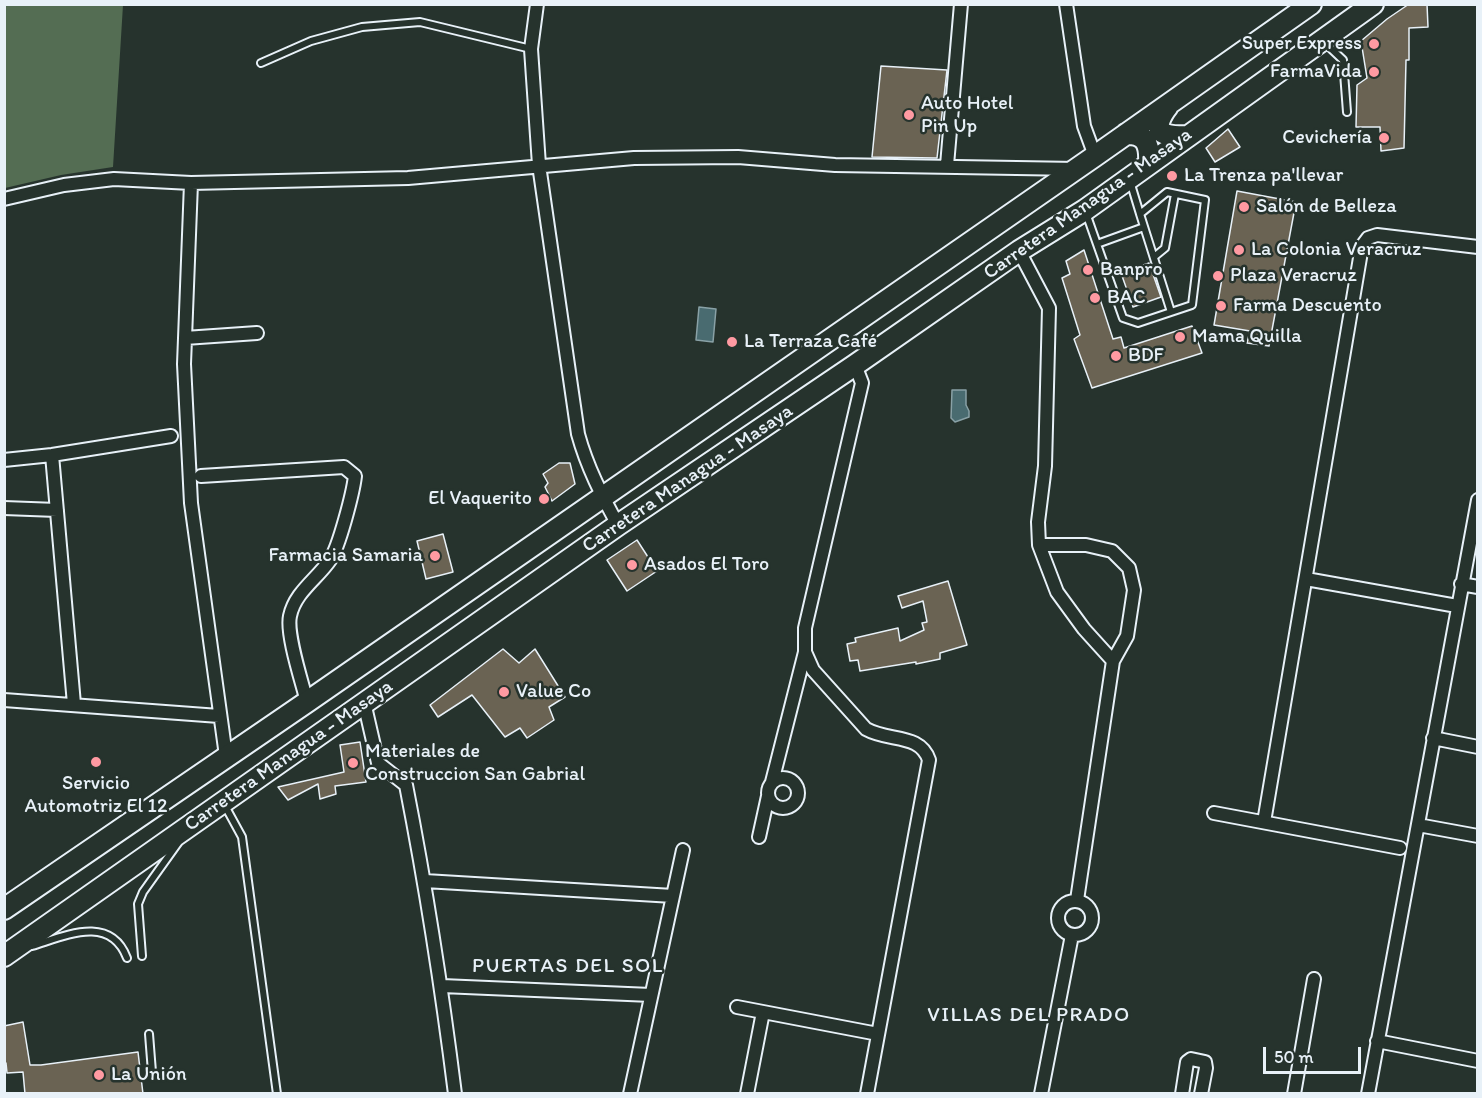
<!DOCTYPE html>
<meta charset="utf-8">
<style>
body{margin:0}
#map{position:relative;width:1482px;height:1098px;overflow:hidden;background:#26332d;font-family:Itim,sans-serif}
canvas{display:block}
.frame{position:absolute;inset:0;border:6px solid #e8f1f8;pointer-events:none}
.scale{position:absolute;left:1263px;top:1047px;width:98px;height:27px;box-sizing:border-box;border:3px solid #e8f1f8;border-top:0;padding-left:8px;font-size:18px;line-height:21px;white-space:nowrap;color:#e8f1f8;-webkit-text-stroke:4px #26332d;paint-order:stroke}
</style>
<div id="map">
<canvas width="1482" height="1098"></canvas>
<div class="frame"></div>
<div class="scale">50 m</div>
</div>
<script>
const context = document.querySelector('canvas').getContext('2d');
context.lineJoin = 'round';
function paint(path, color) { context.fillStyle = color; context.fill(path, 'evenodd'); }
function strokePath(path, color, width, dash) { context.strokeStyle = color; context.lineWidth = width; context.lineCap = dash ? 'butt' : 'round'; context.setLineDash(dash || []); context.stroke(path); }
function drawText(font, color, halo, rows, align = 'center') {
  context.font = font + ' Itim,sans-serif'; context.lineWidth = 5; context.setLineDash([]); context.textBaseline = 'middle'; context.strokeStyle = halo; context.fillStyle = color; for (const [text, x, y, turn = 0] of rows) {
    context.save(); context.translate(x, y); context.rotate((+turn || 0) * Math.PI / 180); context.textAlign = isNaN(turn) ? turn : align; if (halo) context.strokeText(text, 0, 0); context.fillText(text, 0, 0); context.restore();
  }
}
paint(new Path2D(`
 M4,5H123L113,167L61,175L5,188Z`), '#546d53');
const water = new Path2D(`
 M699,307L716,309L713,342L696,340Z
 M952,390H966V405L969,411V417L955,422L951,418Z`);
paint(water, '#496b70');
strokePath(water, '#89a1a6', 1.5);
const building = new Path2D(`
 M1409,4H1427L1428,27L1409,28V60H1406L1404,148L1381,151L1380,127H1356L1357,85L1367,78L1361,41L1387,19Z
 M881,66L947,70L937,158L872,157Z
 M1228,129L1240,147L1215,162L1206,148Z
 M1237,191L1296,202L1269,346L1247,343L1250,331L1214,325Z
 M1084,250L1113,339L1121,337L1124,348L1192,326L1202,353L1092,388L1074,339L1080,335L1062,278L1070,274L1066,261Z
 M1149,263L1161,297L1133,307L1121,273Z
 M559,463H570L575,484L552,501L545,487L548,483L543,474Z
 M443,534L453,572L426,579L417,541Z
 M637,540L657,571L627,591L607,560Z
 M948,581L967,645L940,653V659L916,664V662L860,671L858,660L850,661L847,644L856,642L855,638L898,628L900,641L924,630L922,623L927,622L923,601L902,608L898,596Z
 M503,649L519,663L535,649L565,697L549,707L554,720L527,738L520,728L505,737L472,695L438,717L430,705Z
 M360,742L366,782L335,786L336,794L320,799L318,784L288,800L278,787L344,772L340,745Z
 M23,1022L30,1065H41L138,1052L143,1094H25L23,1072L7,1073L6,1063L4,1064V1026Z`);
paint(building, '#6a6353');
strokePath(building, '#e8f1f8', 1.5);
const service = new Path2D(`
 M1325,43L1343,60L1347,112
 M261,63L311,41L362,27L420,22L531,49
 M1086,213L1123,318L1138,323L1192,305L1205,200L1167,192L1140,214L1130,181
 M1140,214L1171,312
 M1097,244L1144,227
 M1154,257L1165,248L1175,194
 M224,804L242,837L277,1094
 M32,946C65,936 110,914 127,958
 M142,956L138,904L143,892L178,843
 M149,1034L152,1072`);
const minor = new Path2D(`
 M537,4L531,49L539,165L578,434C587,467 602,496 618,525
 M1066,4L1084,126L1095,156
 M947,165L961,4
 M191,183L184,364L191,503L226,756
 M4,199L64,185L114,179L191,183L408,178L634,158L738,157L835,165L1077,169
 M1019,251L1049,308L1045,466L1038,522L1039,545L1057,592L1084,629L1113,661
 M185,338L257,333
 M855,365L862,383L805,628V652L813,670L866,729C889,742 920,733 929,760L867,1094
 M52,455L74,704
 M4,460L52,455L171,436
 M201,476L344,467L355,476C353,493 339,547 330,560C317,579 295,592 290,616C286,634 302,682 307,702
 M4,508L57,510
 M1039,545H1086L1112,551L1129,568L1134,590L1127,636L1113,661L1077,900
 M1306,579L1457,606
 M1461,584L1478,587
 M4,700L219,716
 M364,702L378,763L406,785C426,887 442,990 455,1094
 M1433,738L1478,747
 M768 793a15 15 0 1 1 30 0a15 15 0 1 1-30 0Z
 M772,782L805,652
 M1214,813L1400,848
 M1264,822L1362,246L1368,238L1377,235L1478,247
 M1418,825L1478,836
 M759,837L768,796
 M425,881L673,896
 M1058 918a17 17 0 1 1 34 0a17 17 0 1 1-34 0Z
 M442,986L651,995
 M737,1007L878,1034
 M1377,1041L1478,1061
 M630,1094L683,850
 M747,1094L763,1012
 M1041,1094L1072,935
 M1182,1094L1187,1062L1191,1059L1205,1062L1206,1068L1201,1094
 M1294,1094L1314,979
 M1368,1094L1478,500`);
const trunk = new Path2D(`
 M1168,106C1150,129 1160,138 1186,136
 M1126,134C1146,133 1150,145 1149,163
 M4,909L307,702L1095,156L1311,4
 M4,956L618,525L855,365L1019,251L1085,210L1373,4`);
strokePath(service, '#e8f1f8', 10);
strokePath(minor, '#e8f1f8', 16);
strokePath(trunk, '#e8f1f8', 24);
strokePath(service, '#26332d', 6);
strokePath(minor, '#26332d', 12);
strokePath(trunk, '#26332d', 20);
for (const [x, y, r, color] of [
 [1374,44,6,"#ff9aa2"],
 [1374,72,6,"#ff9aa2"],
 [909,115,6,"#ff9aa2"],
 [1384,138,6,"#ff9aa2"],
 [1172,176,6,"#ff9aa2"],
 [1244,207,6,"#ff9aa2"],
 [1239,250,6,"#ff9aa2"],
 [1088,270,6,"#ff9aa2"],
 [1218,276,6,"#ff9aa2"],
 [1095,298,6,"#ff9aa2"],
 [1221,306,6,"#ff9aa2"],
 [1180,337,6,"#ff9aa2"],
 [732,342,6,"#ff9aa2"],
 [1116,356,6,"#ff9aa2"],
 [544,499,6,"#ff9aa2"],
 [435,556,6,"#ff9aa2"],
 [632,565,6,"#ff9aa2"],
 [504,692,6,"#ff9aa2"],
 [96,762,6,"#ff9aa2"],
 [353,763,6,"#ff9aa2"],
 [99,1075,6,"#ff9aa2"]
]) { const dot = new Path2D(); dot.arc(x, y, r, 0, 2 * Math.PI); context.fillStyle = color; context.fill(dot); strokePath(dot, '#26332d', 2); }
drawText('20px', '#e8f1f8', '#26332d', [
 ["Super Express",1362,44,"right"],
 ["FarmaVida",1362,72,"right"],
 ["Auto Hotel",921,104],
 ["Pin Up",921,127],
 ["Cevichería",1372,138,"right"],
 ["La Trenza pa'llevar",1184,176],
 ["Salón de Belleza",1256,207],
 ["La Colonia Veracruz",1251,250],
 ["Banpro",1100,270],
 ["Plaza Veracruz",1230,276],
 ["BAC",1107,298],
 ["Farma Descuento",1233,306],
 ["Mama Quilla",1192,337],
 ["La Terraza Café",744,342],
 ["BDF",1128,356],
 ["El Vaquerito",532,499,"right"],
 ["Farmacia Samaria",423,556,"right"],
 ["Asados El Toro",644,565],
 ["Value Co",516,692],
 ["Materiales de",365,752],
 ["Construccion San Gabrial",365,775],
 ["Servicio",96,784,"center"],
 ["Automotriz El 12",96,807,"center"],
 ["La Unión",111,1075]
], 'left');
drawText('20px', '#e8f1f8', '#26332d', [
 ["Carretera Managua - Masaya",1088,204,-35],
 ["Carretera Managua - Masaya",688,479,-34],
 ["Carretera Managua - Masaya",289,756,-35]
]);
context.letterSpacing = '1.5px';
drawText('21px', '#e8f1f8', '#26332d', [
 ["PUERTAS DEL SOL",568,967],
 ["VILLAS DEL PRADO",1029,1016]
]);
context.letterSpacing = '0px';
</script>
